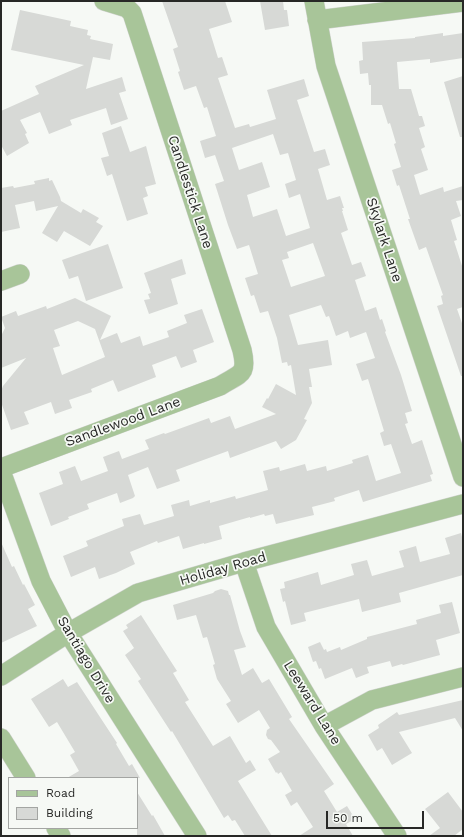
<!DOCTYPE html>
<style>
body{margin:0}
#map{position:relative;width:464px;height:837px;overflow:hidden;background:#f6f9f5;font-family:"Work Sans",sans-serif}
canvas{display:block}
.frame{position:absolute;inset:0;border:2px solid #272826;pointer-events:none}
.legend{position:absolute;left:8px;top:777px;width:130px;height:52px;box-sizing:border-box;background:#f6f9f5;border:1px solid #a3a5a2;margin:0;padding:5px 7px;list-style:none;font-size:12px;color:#272826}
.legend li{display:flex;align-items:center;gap:8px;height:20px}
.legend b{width:20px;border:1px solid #a3a5a2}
.scale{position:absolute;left:326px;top:811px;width:98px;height:18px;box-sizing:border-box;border:2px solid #272826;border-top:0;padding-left:5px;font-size:12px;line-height:14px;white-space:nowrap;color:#272826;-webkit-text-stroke:3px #f6f9f5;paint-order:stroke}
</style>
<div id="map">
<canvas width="464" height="837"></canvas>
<div class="frame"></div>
<ul class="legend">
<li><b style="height:5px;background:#a8c599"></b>Road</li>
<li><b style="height:11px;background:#d7d9d6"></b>Building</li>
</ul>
<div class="scale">50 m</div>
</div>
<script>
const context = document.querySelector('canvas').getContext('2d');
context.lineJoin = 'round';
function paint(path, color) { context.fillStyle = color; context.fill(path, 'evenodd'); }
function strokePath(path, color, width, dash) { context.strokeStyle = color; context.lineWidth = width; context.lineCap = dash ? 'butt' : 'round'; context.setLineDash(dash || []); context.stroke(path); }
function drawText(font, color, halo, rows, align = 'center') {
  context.font = font + ' "Work Sans",sans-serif'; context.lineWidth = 3.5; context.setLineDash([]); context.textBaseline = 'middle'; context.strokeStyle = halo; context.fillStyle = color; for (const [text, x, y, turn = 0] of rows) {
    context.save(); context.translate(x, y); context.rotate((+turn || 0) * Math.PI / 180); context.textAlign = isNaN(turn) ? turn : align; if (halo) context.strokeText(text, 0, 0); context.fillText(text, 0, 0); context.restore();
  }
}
paint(new Path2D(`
 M162,1H225L232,22L209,29L218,58L222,57L228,75L218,78L235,128L249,124L250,127L276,119L267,90L304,79L309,96L297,100L314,152L325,149L330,165L318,169L327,200L340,196L344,208H342L343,211H342L348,230L341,233L352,265L361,262L366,276L355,280L365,311L376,307L380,320L382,319L386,331L385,332L401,375L412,411L405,413L408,423L405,424L412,444L422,440L433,474L430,475L432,481L363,502L359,490L334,498L335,501L312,507L314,515L276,524L273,514L265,516L264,514L250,518V517L219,526L222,539L204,544V543L183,549L179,536L158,543L157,541L130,552L135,564L116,573L99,579L95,567L71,577L63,556L88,546L86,541L124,526L122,519L140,514L144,525L174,516L171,505L189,500L190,506L210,500V503L235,496L236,499L268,490L263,471L279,467L280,471L305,464L307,471L326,466L327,471L353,463L352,460L368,455L376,481L401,473L391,444L384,446L380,433L384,431L368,379L362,381L356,364L375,358L366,332L350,338L348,331L336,336L329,316L326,317L321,305L289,315L298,345L328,340L332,365L309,369L312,387H309L312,403L304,419L307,420L296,440L281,449L276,441L230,458L228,451L176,470L180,481L157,489L148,467L128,475L135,496L133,498L120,503L117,493L87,504L89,509L68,517L69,519L51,526L39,493L63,484L59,472L75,466L81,481L108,471L103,457L119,451L122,459L149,449L145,440L164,433L165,434L209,418L211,423L230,416L235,429L276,414L262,407L267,398L268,399L276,384L296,395L291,365L288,366L287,362L282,363L277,338L268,311L260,313L254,295L251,296L245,278L258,274L249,245L237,249L228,225L215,184L224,181L215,155L205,158L200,141L216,136L207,107L204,108L196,86L184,90L178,72L180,71L173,49L178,47ZM273,134L280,155L288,153L296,180L285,184L289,198L300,194L310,228L286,236L277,209L253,217L247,195L270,187L262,162L239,170L232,148ZM313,243L325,276L291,287L282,260L289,258L287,252Z
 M260,1H283L284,10H287L289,26L265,30Z
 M20,10L71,21L70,26L88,30L87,35L91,36L90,39L113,44L110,60L93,57L86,89L122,77L126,91L119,93L128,119L111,125L106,108L70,120L72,125L49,134L40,112L20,120L27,133L25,134L29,143L7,156L1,145V111L39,94L35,86L84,65L11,50Z
 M443,33V36L463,33V58L430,63V59L397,62L399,89H411L419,116H422L425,126L419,128L425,147L421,149L428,170L414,175L420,195L443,187L444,192L463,186V200L456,201L461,216L451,220L457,240L454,241L463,269V307L457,309L463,326V376H461L437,306L443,304L441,296L443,295L426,247L419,250L408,219H410L399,185L397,186L392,170L401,167L394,144L396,143L390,123L388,124L382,105H371V85H369L368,73L360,74L359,61L363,60L362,42L415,38V37Z
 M463,76V137H460L444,82Z
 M121,126L130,152L146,146L156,184L145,187L148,196L143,198L148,214L127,221L112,174L107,176L101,158L109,156L102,133Z
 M49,178V181L52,180L60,197L61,201L81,213L83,209L99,218L96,222L103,226L90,246L64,231L57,242L42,233L58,206L36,211L34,201L15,205L20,228L1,232V188L13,186L14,188L35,184L34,181Z
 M108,244L123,288L86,301L78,276L69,279L62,260Z
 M182,259L186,274L171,279L178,304L149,314L144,300L150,299L148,294L151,293L144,273Z
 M75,298L111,316L100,340L117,333L121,343L140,336L143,346L169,337L167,331L187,323L184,315L202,309L214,342L193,350L197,362L181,368L176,356L152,365L156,377L118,392L113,380L91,389L92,392L69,400L72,408L55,414L51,402L24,412L29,424L11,430L1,402V391L3,386L26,358L1,368V336L5,328L1,317L16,311L18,316L46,306L47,309ZM78,321L95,329L105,357L62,375L53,348L60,346L54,330Z
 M461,533L463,541V575L399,593L401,602L362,612L359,599L304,613L306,621L291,625L285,601L283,602L280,589L285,588L284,582L318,572L321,585L354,575L351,564L367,560L372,576L404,567L399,551L416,546L420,562L450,554L445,538Z
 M1,542L12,567L14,566L23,585L24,584L35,605L28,609L37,626L1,643Z
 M221,589L228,591L229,595H230L240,631L246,647L234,650L242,675L253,668L262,683L269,679L292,717L289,719L334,784L324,791L337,812L347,806L355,819L346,824L353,836H299L313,827L297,802L291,806L285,795L292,791L281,772L278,774L277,772L276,773L268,759L280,752L271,740L268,739L266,735L267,730L270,728L259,710L238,723L226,704L231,701L217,679L213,665L215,664L207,637L203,638L196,615L177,620L173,605L213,593L215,591Z
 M452,602L460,633L436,640L440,655L403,665L402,664L392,667L390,661L367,667L369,673L356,678L352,668L325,679L321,668L319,669L316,661L313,662L308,647L320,642L324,650L326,649L327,652L340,647L341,650L367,639V637L417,624L416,620L441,613L439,605Z
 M141,615L177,671L173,673L189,700L185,702L213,746L230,736L246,763L250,760L256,770L238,781L272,836H245L235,820L232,821L228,815L224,818L172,731L171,732L138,681L141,679L125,655L134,648L123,631L128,628L126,625Z
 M63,679L68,687L77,682L117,743L116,744L129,766L132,764L140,778H67L79,771L70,755L75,752L57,722L49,727L31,699Z
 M463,700V731L455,718L399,732L412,753L392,765L382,748L377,751L368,735L379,728L378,725L397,712L399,715Z
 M137,792L152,816L153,815L165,836H137Z
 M448,792L463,812V829L454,836H429L440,828L425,809Z`), '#d7d9d6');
const minor = new Path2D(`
 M314,1L326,66L463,477
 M317,20L463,2
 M1,281L20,274
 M1,468L220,386C240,373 248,376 242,350L132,13L127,8L104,1
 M1,471L41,581L68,633L197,836
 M244,562L266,627L324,726L397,836
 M1,676L68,633L138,593L244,562L463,504
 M324,726L372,700L463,677
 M1,738L26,778
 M56,828L61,836`);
strokePath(minor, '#d1d3d0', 20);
strokePath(minor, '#a8c599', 19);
drawText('14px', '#272826', '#f6f9f5', [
 ["Candlestick Lane",190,192,72],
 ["Skylark Lane",384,240,72],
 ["Sandlewood Lane",123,422,-20],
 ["Holiday Road",223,569,-16],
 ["Santiago Drive",86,660,59],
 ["Leeward Lane",312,703,58]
]);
</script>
